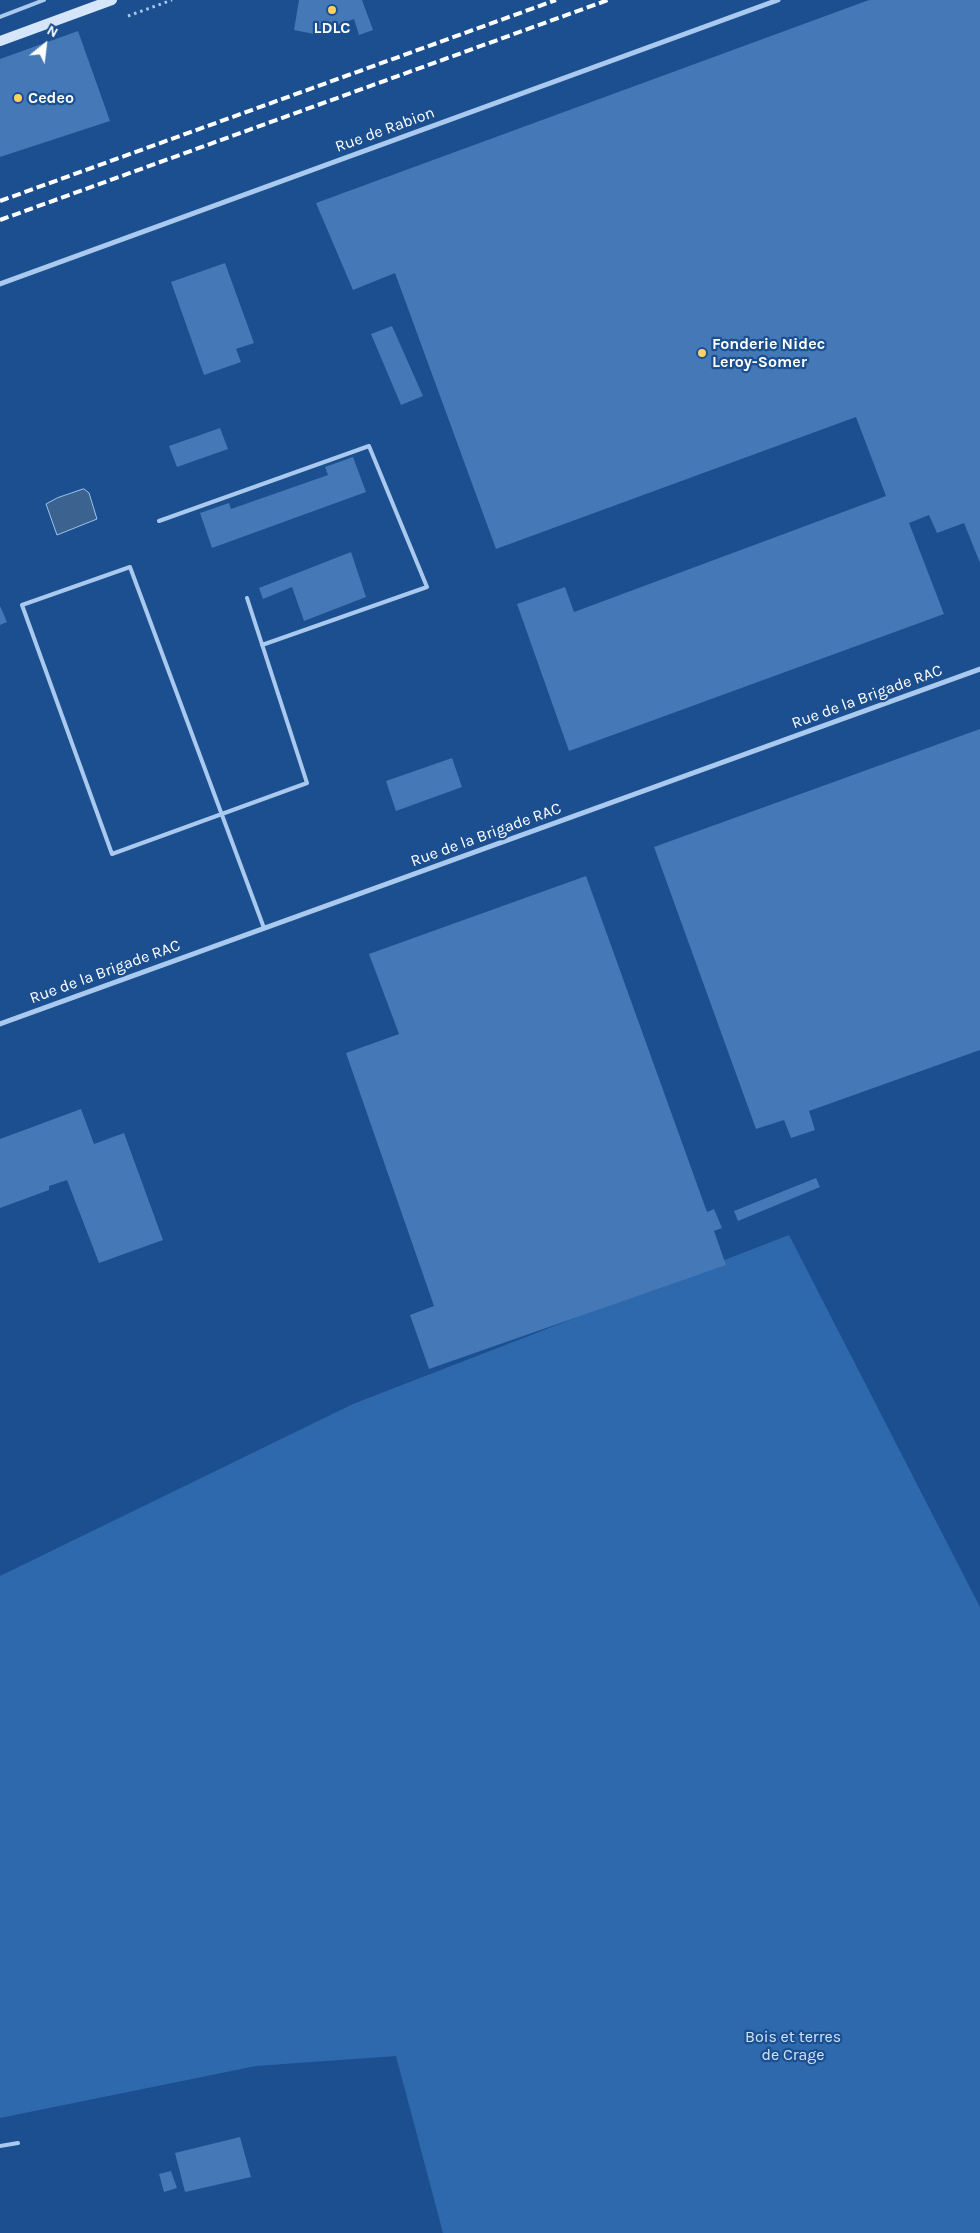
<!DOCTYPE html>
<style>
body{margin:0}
#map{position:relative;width:980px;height:2233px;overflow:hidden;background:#1b4f8f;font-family:Karla,sans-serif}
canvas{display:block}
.north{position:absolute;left:20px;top:20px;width:50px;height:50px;-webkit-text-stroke:4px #1b4f8f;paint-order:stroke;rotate:29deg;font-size:14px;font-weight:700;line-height:20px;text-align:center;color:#fff}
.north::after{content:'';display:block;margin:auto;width:18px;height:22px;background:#fff;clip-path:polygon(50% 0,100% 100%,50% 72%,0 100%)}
</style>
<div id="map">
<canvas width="980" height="2233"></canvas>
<div class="north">N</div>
</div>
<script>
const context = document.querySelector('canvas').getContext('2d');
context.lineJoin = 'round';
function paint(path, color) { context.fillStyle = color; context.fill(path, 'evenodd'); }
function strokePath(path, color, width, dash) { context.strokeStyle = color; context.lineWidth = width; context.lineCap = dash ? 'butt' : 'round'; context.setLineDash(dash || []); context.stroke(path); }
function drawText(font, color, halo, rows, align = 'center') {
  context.font = font + ' Karla,sans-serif'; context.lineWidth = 4.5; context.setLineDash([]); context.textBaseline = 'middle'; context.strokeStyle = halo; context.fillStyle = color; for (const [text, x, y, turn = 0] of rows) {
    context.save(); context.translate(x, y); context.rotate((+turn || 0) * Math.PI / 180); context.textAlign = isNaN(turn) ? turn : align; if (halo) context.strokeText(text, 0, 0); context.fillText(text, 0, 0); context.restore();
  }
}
paint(new Path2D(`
 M789,1235L980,1607V2233H443L396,2056L256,2066L0,2118V1576L353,1404Z`), '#2e69ad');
const water = new Path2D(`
 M84,489L89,493L97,519L57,535L46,504L57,498Z`);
paint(water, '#3c6290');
strokePath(water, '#9cc4f0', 1);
paint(new Path2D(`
 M299,0H362L373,30L359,35L354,19L314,34L294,30Z
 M869,0H980V563L964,523L937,533L929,515L909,523L944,614L569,751L517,604L565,587L574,612L886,496L856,417L496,549L395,273L353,290L316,203Z
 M78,31L110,121L0,157V59Z
 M225,263L254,343L236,349L241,362L204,375L171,282Z
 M392,326L423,396L401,405L371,334Z
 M220,428L228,449L177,467L169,446Z
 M353,457L366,492L212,548L200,513L229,503L231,509L328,475L325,467Z
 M351,552L366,597L304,621L292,587L263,599L259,588Z
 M0,606L7,622L0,625Z
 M980,729V1050L809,1111L815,1130L791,1138L784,1120L756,1129L654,847Z
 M452,758L462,787L396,811L386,781Z
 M586,876L707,1212L714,1209L722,1228L714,1231L726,1265L429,1369L410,1315L434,1306L346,1053L399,1034L369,954Z
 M81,1109L94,1144L124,1133L163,1240L99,1263L67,1180L49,1186V1190L0,1208V1139Z
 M816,1178L820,1187L738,1221L734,1211Z
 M240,2137L251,2177L185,2192L175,2153Z
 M171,2171L177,2188L164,2192L159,2174Z`), '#4478b7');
strokePath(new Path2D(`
 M128,16L172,0`), '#a9c9ee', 3, [2.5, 4]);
strokePath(new Path2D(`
 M0,17L44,0
 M159,521L369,446L427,587L262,645
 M247,598L307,783L112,854L22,605L130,567L222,815L264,928
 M0,2146L18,2143`), '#a9c9ee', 4);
strokePath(new Path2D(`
 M0,284L778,0
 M0,1024L980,669`), '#a9c9ee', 5);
strokePath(new Path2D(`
 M0,41L112,0`), '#d6e6fa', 10);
strokePath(new Path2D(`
 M0,201L556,0
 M0,220L608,0`), '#fff', 4, [9, 4]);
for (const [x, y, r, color] of [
 [332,10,5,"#ffd166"],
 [18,98,5,"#ffd166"],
 [702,353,5,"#ffd166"]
]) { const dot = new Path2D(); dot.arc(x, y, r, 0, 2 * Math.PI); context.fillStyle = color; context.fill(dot); strokePath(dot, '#1b4f8f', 2); }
drawText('bold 16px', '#fff', '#1b4f8f', [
 ["LDLC",332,28,"center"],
 ["Cedeo",28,98],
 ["Fonderie Nidec",712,344],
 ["Leroy-Somer",712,362]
], 'left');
drawText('16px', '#fff', '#1b4f8f', [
 ["Rue de Rabion",385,130,-20],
 ["Rue de la Brigade RAC",867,697,-20],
 ["Rue de la Brigade RAC",486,835,-20],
 ["Rue de la Brigade RAC",105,972,-20]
]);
drawText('16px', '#cfe3fa', '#1b4f8f', [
 ["Bois et terres",793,2037],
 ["de Crage",793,2055]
]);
</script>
